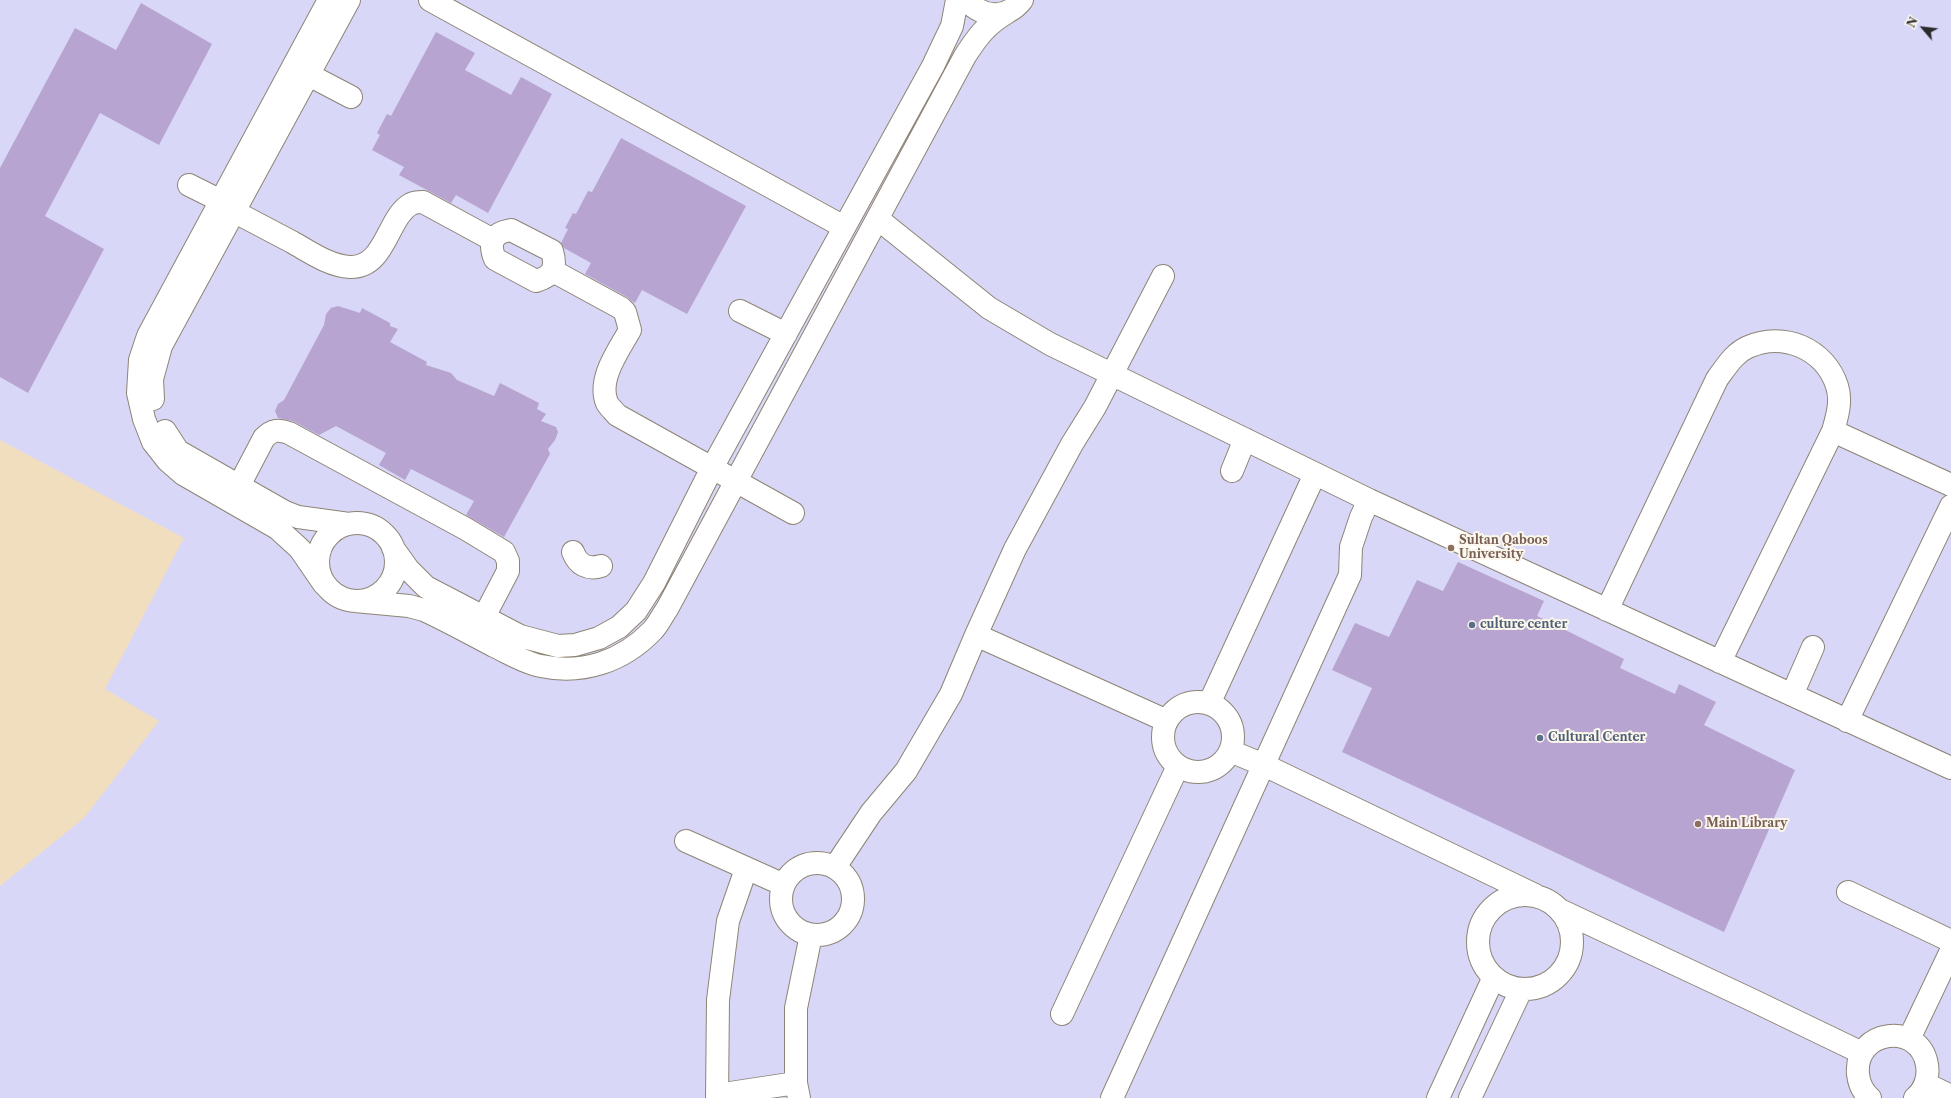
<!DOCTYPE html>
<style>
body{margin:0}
#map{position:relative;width:1951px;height:1098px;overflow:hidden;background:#f1debe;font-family:"Libre Caslon Text",serif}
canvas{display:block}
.north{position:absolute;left:1903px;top:8px;width:40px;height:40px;-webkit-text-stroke:3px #fbf7ec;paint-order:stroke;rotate:298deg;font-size:11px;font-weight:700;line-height:16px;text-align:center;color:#2b2b2b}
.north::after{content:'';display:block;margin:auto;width:14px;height:18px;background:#2b2b2b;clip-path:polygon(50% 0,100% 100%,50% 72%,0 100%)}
</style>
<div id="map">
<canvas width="1951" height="1098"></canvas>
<div class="north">N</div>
</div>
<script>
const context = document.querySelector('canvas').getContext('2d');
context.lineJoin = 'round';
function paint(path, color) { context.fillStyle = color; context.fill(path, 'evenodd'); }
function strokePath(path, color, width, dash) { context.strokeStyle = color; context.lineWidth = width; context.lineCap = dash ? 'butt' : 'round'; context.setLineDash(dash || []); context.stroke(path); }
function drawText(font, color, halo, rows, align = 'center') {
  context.font = font + ' "Libre Caslon Text",serif'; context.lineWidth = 4; context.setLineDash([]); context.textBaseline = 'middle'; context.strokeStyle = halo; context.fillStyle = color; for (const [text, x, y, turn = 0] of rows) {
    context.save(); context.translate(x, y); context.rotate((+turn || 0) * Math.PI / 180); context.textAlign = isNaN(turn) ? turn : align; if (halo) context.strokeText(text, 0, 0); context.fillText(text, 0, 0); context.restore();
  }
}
paint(new Path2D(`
 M0,0H1951V1098H0V886L84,818L159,721L105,689L184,538L0,440Z`), '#d8d7f8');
paint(new Path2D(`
 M141,3L212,44L159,145L100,113L45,216L104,249L28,393L0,377V168L75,28L116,50Z
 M436,32L475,53L465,70L511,95L521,77L552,94L488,213L456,195L451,203L399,175L404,167L372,150L380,135L377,133L387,114L391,116Z
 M621,138L746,206L687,314L642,290L635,303L633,302L627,297L585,274L591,263L564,248L561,243L568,229L565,228L573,213L576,214L588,191L592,192Z
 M338,306L360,313L362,308L390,323V326L398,329L390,342L427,362L426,365L451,373L457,380L494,396L500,383L539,403L537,409L546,414L541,421L556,427L558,432L555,440L548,449L550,454L504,537L466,515L474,501L411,469L405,480L379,465L386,453L336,426L319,435L293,421L278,418L275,411L278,404L284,400L324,325L326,314L331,308Z
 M1458,562L1544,601L1537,616L1624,659L1620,668L1675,694L1679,684L1716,702L1704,725L1795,770L1724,932L1342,752L1372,688L1332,670L1355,623L1389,637L1417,580L1443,591Z`), '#b7a4d0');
const minor = new Path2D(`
 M430,0L844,227
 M966,0C983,18 1006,20 1022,0
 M309,75L351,97
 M189,185L221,201
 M235,212C254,222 273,232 292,242C310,252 329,266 350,267C386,268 387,217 411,204C415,202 419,202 423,202L493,240
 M878,219L989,308L1050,344L1369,500L1951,768
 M511,230L552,251C557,268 553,276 536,281L495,259C488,242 493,233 511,230Z
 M553,271L621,308L625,312L630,330C619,350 597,379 607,403C609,407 614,411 617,415L793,513
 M740,311L786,334
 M153,399L152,379L161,346L349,0
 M165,431L178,451L285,512L298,517L349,524
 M1833,431L1951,485
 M1232,471L1245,439
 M232,499L264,438C272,430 278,429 289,433L466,529L504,552L508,561V571L484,617
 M318 562a39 39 0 1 1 78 0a39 39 0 1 1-78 0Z
 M393,548L408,569L426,587L520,636L558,646L575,645L599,638L619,627L636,611L654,583L712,468L933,66L952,26L957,0
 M573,552C578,565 588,570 601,566
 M324,584L300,549L277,528L183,474L168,461L153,442L144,419L138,393L140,360L148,336L329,0
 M355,601L409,606L424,610C448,621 471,634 494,646C509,653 525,663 541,666C583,675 623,661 652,631C658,625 662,616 667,609L965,56C978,36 986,25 1006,13
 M1607,610L1717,379C1726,367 1734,353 1748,347C1784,331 1825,349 1837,386C1842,401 1837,417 1833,431L1720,662
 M976,635L1167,721
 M1792,695L1813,647
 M1163 737a35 35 0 1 1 70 0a35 35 0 1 1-70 0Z
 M1209,704L1315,474
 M1847,721L1951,506
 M1230,751L1264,765L1535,895
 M686,841L784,885
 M781 899a36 36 0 1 1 72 0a36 36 0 1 1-72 0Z
 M835,867L871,813L906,771L951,694L976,635L1015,549L1072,444L1095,407L1163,276
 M1848,892L1951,941
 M1478 942a47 47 0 1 1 94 0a47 47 0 1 1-94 0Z
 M1562,911L1752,1000L1862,1053
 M1062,1014L1178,766
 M1909,1039L1951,951
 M1926,1084L1951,1096
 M717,1095L796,1083
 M717,1098L718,1000L728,921L746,869
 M799,1098L796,1083V1008L811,935
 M1112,1098L1350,575L1351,547L1361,517L1369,500
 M1438,1098L1493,979
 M1470,1098L1521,990
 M1870,1098C1863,1092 1859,1084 1858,1074C1854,1029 1920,1021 1927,1065C1929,1077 1925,1090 1915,1098`);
strokePath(minor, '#8e8474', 24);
strokePath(minor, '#fff', 22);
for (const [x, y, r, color] of [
 [1451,548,4,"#8d6e63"],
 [1472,625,4,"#5c6f8a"],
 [1540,738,4,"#5c6f8a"],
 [1698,824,4,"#8d6e63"]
]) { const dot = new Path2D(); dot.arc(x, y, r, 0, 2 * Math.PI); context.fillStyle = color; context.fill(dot); strokePath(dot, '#fbf7ec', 1.5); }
drawText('bold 12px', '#785e54', '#fbf7ec', [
 ["Sultan Qaboos",1459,541],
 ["University",1459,555],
 ["Main Library",1706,824]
], 'left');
drawText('bold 12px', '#4e5e75', '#fbf7ec', [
 ["culture center",1480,625],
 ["Cultural Center",1548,738]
], 'left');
</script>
